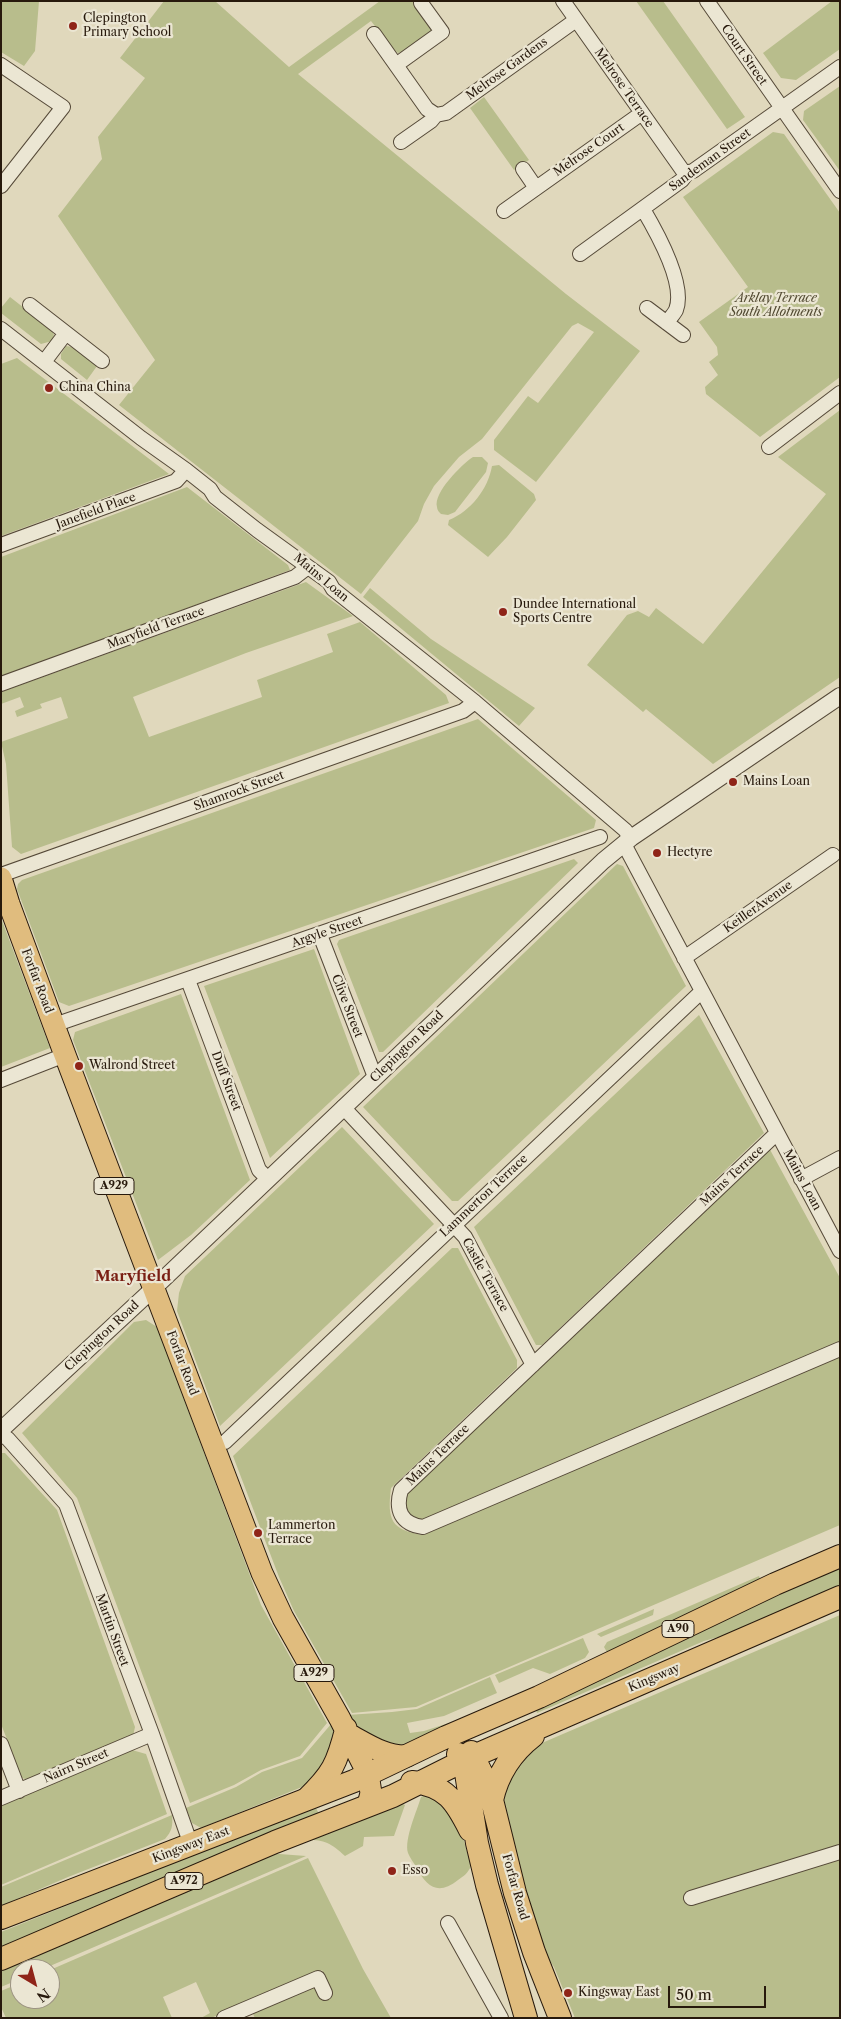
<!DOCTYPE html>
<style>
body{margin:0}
#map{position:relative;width:841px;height:2019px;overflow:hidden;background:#e0d8bc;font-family:"Libre Caslon Text",serif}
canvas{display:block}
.frame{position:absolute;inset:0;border:2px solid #27190c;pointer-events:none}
.north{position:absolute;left:10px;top:1959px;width:50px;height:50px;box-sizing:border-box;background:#ebe6d3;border:1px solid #9d9483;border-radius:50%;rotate:143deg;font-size:14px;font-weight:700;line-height:20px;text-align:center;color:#27190c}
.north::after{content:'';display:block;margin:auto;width:18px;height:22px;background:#8f2418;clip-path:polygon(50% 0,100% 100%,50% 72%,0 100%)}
.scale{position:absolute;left:668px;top:1986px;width:98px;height:22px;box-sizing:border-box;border:2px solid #27190c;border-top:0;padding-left:6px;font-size:15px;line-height:18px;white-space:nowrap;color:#27190c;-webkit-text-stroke:4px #ebe6d3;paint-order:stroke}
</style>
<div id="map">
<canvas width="841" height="2019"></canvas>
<div class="frame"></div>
<div class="north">N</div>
<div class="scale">50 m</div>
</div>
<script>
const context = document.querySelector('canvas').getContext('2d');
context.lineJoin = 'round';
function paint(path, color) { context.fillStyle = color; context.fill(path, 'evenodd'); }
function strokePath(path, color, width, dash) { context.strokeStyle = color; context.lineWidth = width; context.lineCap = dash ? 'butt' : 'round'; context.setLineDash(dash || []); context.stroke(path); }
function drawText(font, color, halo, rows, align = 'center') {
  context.font = font + ' "Libre Caslon Text",serif'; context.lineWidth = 4.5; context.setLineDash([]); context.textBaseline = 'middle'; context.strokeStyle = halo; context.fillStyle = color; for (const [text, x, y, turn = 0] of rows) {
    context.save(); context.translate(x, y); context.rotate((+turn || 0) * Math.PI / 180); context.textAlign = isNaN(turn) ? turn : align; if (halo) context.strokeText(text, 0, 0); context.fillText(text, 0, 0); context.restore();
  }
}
paint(new Path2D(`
 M1,1H39L35,51L24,66L1,52Z
 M164,1H215L289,67L380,1H415L432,29C427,40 410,51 398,53L392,48L371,21L298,74L566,294L640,351L536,482L494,450V440L528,396L538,403L594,332L578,323L572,326L482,439L459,457L434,486L424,504L418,521L361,594L119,405L155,360L58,216L102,159L98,137L145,78L120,58Z
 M636,1H663L745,117L727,129Z
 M832,1H840V49L796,80L781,78L763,53Z
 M840,86V171L803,120L804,111Z
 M484,97L529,160L514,170L470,108Z
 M773,132L784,134L840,213V377L760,437L706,394L705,387L718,375L709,362L718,355L717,347L699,322L748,287L683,197Z
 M10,297L51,329L54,335L52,341L41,344L1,313V308Z
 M66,346L73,347L97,366L87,380L61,359V354Z
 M17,358L169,474L1,536V364Z
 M840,410V677L713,764L646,709L643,712L587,665L627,615L638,611L649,617L656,608L703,644L826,494L778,457Z
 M473,457H482L488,463L486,472L455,512L448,515L441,514C439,512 437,510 437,507C433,493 462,464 473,457Z
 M499,465L534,494L536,500L507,537L488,557L448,525L449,520C471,511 488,489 492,466Z
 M187,487L288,565L290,570L1,677V557Z
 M306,582L353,616L246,653L133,697L149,737L262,697L257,680L333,652L327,634L360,622L446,695L449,703L21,854L12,847L6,764L1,742L68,718L61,697L40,704L42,708L17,717L15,711L24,707L20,697L1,704V692Z
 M370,588L431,639L535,708L519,726L363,597Z
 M478,719L596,820L594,828L69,1006L59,1002L17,889L18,884L22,880Z
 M574,859L578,863L383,1052H379L337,944L339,940Z
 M617,864L623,866L686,986L458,1201H452L363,1107Z
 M1,918L50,1048L1,1067Z
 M314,949L360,1074L270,1158L204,986Z
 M181,994L250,1180L191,1235L158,1260L73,1040L75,1032Z
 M699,1015L764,1133L542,1345H536L474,1227Z
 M342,1127L434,1224L220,1426L177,1311L179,1293L185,1276Z
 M768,1146L840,1278V1343L425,1521H417C407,1513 404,1506 404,1493Z
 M452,1248H458L517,1360V1368L391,1488C387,1520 391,1530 423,1535L840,1356V1525L416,1707L352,1713L294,1611L279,1577L233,1456Z
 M146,1320L157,1327L261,1605L327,1723L300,1756L261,1770L234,1785L190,1803L77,1498L22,1433L134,1322Z
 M1,1453H5L57,1510L135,1727L133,1736L28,1780L22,1778L1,1724Z
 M840,1564V1589L750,1628L704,1641L537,1713L535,1707Z
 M759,1576L761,1581L608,1654L604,1647L607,1642Z
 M654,1609L653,1615L601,1637L597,1634Z
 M840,1615V2018H575L554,1967L541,1948L502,1809L508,1771L535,1746Z
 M583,1638L589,1652L585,1658L550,1674L533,1668L499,1683L495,1675Z
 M490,1677L497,1693L444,1716L407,1723L410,1733L424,1731L452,1722L415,1742L393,1746L359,1731L347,1715L392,1712L417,1709Z
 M332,1723L334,1738L322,1770L302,1787L201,1828L192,1823L186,1808L236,1787L262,1772L302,1758Z
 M132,1750L146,1754L167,1814L1,1885V1805Z
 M426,1795L442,1799L458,1819L471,1866C468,1873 464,1876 458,1880C438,1896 427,1887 416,1867C414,1863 410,1858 408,1853C404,1839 417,1811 421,1797Z
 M399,1802L405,1805L394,1836L364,1837L363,1846L345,1856C329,1841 322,1839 299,1840Z
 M315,1806L320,1816L1,1948V1932Z
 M172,1815C173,1826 172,1831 165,1839L68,1877L1,1906V1887Z
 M266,1853L306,1856L43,1969H20V1979L1,1987V1965L209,1883L231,1866Z
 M308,1858L363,1969L391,2018H255L252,2012L315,1986L331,1990L322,1970L211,2018H201L210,2013L196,1982L163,1997L172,2018H6L1,2007V1991L20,1983V1999H50V1970Z`), '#b8bd8c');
const minor = new Path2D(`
 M563,1L683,171L688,172
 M707,1L840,191
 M374,34L427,109L436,115L446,113L576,20
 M1,65L63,107L1,186
 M396,65L442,32L421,3
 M401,142L431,121L436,115
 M523,169L536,188
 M643,209C656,231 686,284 676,310C674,314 669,319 667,323
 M504,211L642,113
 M580,254L682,180L688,172L693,171L840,67
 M30,305L102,361
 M647,308L683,335
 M1,329L141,438L186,470L210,489L215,497L257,530L329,582L333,589L475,702L625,830L631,838
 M44,362L66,333
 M769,447L840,393
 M1,545L176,481L186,470
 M1,684L295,577L308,567
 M624,844L840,1251
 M1,875L463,711L475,702
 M320,935L375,1077
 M684,958L833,855
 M188,980L259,1170L268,1179
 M54,1025L600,837
 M1,1080L65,1055
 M343,1107L465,1237L533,1365
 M777,1133L401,1490C395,1510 401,1524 423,1527L840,1349
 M801,1179L840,1158
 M1,1434L8,1439L66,1504L152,1734L191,1845
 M225,1442L701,992
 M1,1744L19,1791
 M1,1798L152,1734
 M691,1898L840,1852
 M448,1923L501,2018
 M224,2018L318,1978L325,1993`);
const tertiary = new Path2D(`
 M1,1430L154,1288L603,861L631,838L840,696`);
const primary = new Path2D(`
 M1,878L9,904L65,1055L262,1573L283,1618L340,1719L368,1774L371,1793L368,1805
 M348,1734C367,1744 385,1757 407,1756
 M306,1799C332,1774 337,1764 346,1728`);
const trunk = new Path2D(`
 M471,1752L466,1773L477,1843L487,1885L526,2018
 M458,1754L477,1764L485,1780L492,1800L515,1893L534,1952L560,2018
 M412,1782C446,1785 456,1802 470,1830
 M492,1800C498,1773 511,1753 533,1736
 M1,1918L354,1781L446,1737L539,1697L775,1584L840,1556
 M1,1959L275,1842L393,1796L469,1758L840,1597`);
strokePath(minor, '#554938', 16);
strokePath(tertiary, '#554938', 18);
strokePath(primary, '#27190c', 23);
strokePath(trunk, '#27190c', 24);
strokePath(minor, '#ebe6d3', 14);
strokePath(tertiary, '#ebe6d3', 16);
strokePath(primary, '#e0bc7e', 21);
strokePath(trunk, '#e0bc7e', 22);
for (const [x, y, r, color] of [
 [73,26,5,"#8f2418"],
 [49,388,5,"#8f2418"],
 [503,612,5,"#8f2418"],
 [733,782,5,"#8f2418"],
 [657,853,5,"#8f2418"],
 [79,1066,5,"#8f2418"],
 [258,1533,5,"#8f2418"],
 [392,1871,5,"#8f2418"],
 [568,1993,5,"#8f2418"]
]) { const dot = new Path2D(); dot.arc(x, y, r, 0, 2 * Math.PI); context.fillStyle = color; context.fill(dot); strokePath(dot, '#ebe6d3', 2); }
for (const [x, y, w] of [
 [114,1186,40],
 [678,1629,32],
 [314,1673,40],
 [184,1881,38]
]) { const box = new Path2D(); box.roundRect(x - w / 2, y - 8.5, w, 17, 4); context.fillStyle = '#ebe6d3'; context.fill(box); strokePath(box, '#27190c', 1); }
drawText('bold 11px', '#27190c', null, [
 ["A929",114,1186],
 ["A90",678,1629],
 ["A929",314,1673],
 ["A972",184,1881]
]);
drawText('12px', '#27190c', '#ebe6d3', [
 ["Clepington",83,19],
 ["Primary School",83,33],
 ["China China",59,388],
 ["Dundee International",513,605],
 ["Sports Centre",513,619],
 ["Mains Loan",743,782],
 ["Hectyre",667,853],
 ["Walrond Street",89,1066],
 ["Lammerton",268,1526],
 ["Terrace",268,1540],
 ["Esso",402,1871],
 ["Kingsway East",578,1993]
], 'left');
drawText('12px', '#27190c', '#ebe6d3', [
 ["Court Street",744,55,55],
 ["Melrose Gardens",507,69,-36],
 ["Melrose Terrace",624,88,55],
 ["Melrose Court",589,150,-35],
 ["Sandeman Street",710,160,-36],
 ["Janefield Place",96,511,-20],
 ["Mains Loan",321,578,40],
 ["Maryfield Terrace",156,628,-20],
 ["Shamrock Street",239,791,-20],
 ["KeillerAvenue",758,907,-35],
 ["Argyle Street",327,932,-19],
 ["Forfar Road",37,981,69],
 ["Clive Street",347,1006,69],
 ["Clepington Road",407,1047,-44],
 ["Duff Street",226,1081,69],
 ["Mains Terrace",732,1176,-43],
 ["Mains Loan",802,1180,62],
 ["Lammerton Terrace",484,1196,-43],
 ["Castle Terrace",485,1275,61],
 ["Clepington Road",102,1336,-43],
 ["Forfar Road",182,1363,69],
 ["Mains Terrace",438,1455,-44],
 ["Martin Street",112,1630,70],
 ["Kingsway",654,1678,-23],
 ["Nairn Street",76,1766,-23],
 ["Kingsway East",191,1845,-21],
 ["Forfar Road",515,1887,74]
]);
drawText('italic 12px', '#524a32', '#ebe6d3', [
 ["Arklay Terrace",776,299],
 ["South Allotments",776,313]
]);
drawText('bold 15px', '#7a1f14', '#ebe6d3', [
 ["Maryfield",133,1277]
]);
</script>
